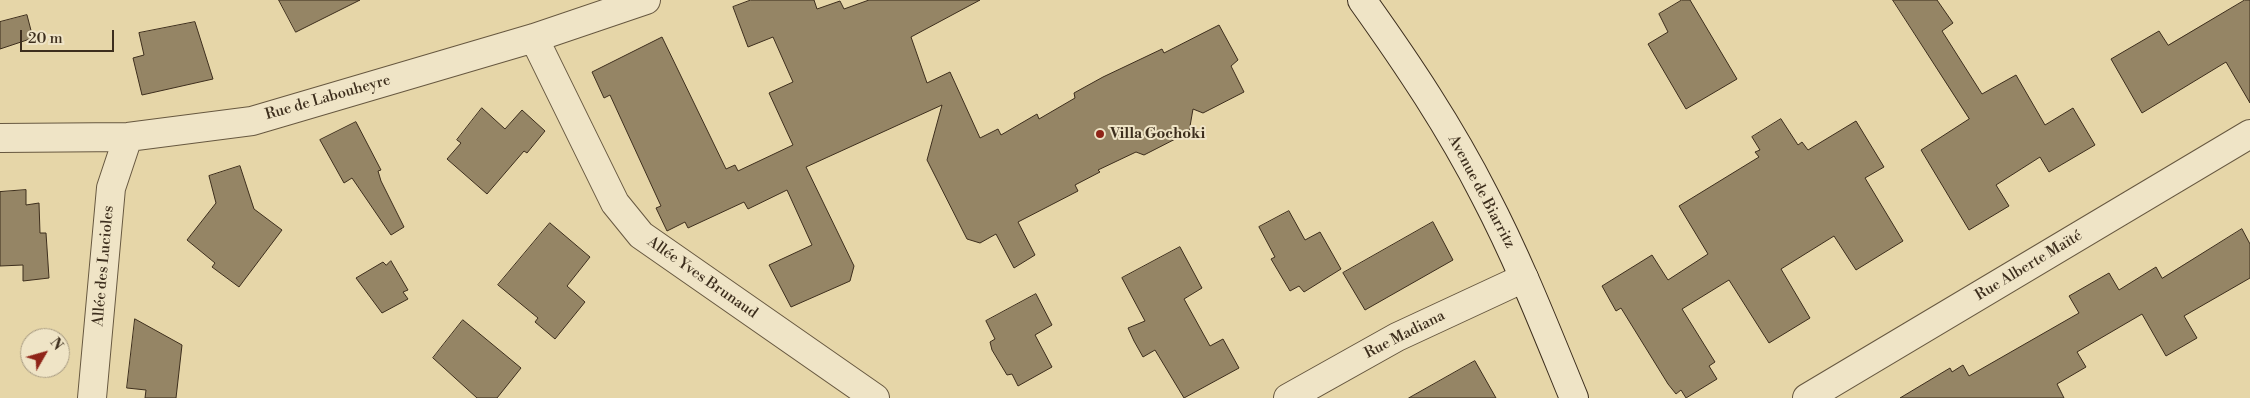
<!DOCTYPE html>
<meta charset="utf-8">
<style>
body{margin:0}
#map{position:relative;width:2250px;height:398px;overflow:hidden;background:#e6d6a8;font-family:"Libre Bodoni",serif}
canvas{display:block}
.north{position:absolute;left:20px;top:328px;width:50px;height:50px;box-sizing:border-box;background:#efe4c6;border:1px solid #a89b82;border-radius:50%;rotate:52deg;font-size:14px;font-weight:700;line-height:20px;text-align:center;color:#3d2e1d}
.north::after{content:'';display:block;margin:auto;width:18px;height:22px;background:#8f2418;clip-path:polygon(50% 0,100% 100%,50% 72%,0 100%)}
.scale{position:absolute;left:20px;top:30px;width:94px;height:22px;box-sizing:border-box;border:2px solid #3d2e1d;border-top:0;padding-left:6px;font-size:15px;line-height:18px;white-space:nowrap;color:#3d2e1d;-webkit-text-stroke:4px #efe4c6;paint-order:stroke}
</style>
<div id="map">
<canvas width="2250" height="398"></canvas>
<div class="north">N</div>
<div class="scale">20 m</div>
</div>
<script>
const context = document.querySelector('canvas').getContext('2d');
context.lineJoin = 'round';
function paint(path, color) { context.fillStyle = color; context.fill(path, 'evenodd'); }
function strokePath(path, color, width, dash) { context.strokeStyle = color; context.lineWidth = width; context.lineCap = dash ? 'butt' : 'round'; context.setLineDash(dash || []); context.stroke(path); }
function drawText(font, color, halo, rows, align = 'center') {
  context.font = font + ' "Libre Bodoni",serif'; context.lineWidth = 4; context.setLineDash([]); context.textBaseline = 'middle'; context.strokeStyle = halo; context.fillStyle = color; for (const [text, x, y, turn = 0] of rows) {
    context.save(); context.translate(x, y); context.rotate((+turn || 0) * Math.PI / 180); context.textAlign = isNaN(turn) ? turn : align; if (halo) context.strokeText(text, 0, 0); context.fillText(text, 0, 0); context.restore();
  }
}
const building = new Path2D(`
 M279,0H360L296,32Z
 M751,0H814L817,9L840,1L844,9L869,0H980L911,37L927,83L950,72L980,138L998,129L1001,135L1037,114L1039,119L1075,98L1074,93L1103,77L1162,49L1164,53L1219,25L1238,60L1231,66L1244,92L1203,113L1193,109L1189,132L1144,155L1136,152L1098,170L1100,172L1075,185L1078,191L1018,222L1035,255L1014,268L996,234L980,243L967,239L927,160L942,105L806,167L854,266L850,281L791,307L769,265L812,245L787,190L748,209L744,202L688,228L685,222L667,231L656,208L661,206L610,95L604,98L592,72L662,37L726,169L735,165L738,171L793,145L769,93L793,82L773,37L748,47L733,7Z
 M1682,0H1690L1737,79L1686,109L1648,44L1668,32L1659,14Z
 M1893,0H1937L1953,23L1942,31L1982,94L2016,75L2045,125L2073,108L2095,145L2049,172L2040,157L1996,185L2009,206L1969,230L1921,150L1969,119Z
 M2245,0H2250V103L2226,62L2142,113L2111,59L2159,31L2168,45Z
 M27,15L33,38L0,49V22Z
 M195,22L213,79L142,95L133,58L144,55L139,33Z
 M482,108L505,129L522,110L545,131L527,153L524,151L487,194L447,159L461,143L457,140Z
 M1781,119L1798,145L1802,142L1808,150L1856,121L1884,167L1865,178L1903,241L1856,270L1834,236L1781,269L1810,318L1769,343L1729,280L1682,309L1715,362L1709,366L1717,379L1686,398L1681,390L1676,394L1668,384L1621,308L1616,311L1602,286L1652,255L1668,280L1708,254L1679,206L1759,157L1755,152L1760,150L1752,137Z
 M356,122L381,170L378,171L381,181L404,227L391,235L352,178L344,183L320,140Z
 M240,166L254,209L282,230L239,287L212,267L215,263L187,240L216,203L209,176Z
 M26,190V205L39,203L40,233H46L49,278L23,281V265L0,266V192Z
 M1289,211L1305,240L1320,232L1341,269L1304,292L1299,286L1290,291L1271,259L1275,257L1259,227Z
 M1433,222L1453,260L1365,310L1343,273Z
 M550,223L590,257L567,286L585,302L555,339L535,322L538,318L498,285Z
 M2242,229L2250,244V278L2184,316L2197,338L2166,356L2142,314L2077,352L2086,367L2057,384L2064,398H1900L1950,368L1952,372L1963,365L1969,376L2079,313L2069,296L2109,273L2119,290L2156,267L2162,278Z
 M1180,247L1202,288L1184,299L1210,346L1223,339L1239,368L1184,398L1155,350L1143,357L1134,341L1128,328L1145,321L1122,278Z
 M391,261L408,290L403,292L408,299L382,313L356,278L383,262L386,265Z
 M1036,294L1052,325L1035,335L1052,367L1018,386L1012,374L1007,375L992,350L990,342L995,339L986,321Z
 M135,319L182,345L176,398H145L146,390L127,388Z
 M463,320L521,368L497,398H477L433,358Z
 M1475,361L1496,398H1409Z`);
paint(building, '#958565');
strokePath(building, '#3d2e1d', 1);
const street = new Path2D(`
 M534,38L615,203L641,235L875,398
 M0,138L128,137L252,121L534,38L646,0
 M92,398L111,188L128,137
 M1288,398L1397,337L1524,278
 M1807,398L2250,134`);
const secondary = new Path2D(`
 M1362,0C1407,63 1450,127 1485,196C1519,261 1546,330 1574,398`);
strokePath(street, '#675840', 30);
strokePath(secondary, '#3d2e1d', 30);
strokePath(street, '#efe4c6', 28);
strokePath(secondary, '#efe4c6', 28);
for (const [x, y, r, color] of [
 [1100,134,5,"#8f2418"]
]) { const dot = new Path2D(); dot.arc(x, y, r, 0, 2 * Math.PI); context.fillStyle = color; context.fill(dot); strokePath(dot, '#efe4c6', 2); }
drawText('15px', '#3d2e1d', '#efe4c6', [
 ["Rue de Labouheyre",328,98,-16],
 ["Avenue de Biarritz",1481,192,62],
 ["Allée des Lucioles",104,266,-85],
 ["Rue Alberte Maïté",2029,266,-31],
 ["Allée Yves Brunaud",702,278,35],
 ["Rue Madiana",1405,335,-27]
]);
drawText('bold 15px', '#3d2e1d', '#efe4c6', [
 ["Villa Gochoki",1110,134]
], 'left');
</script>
